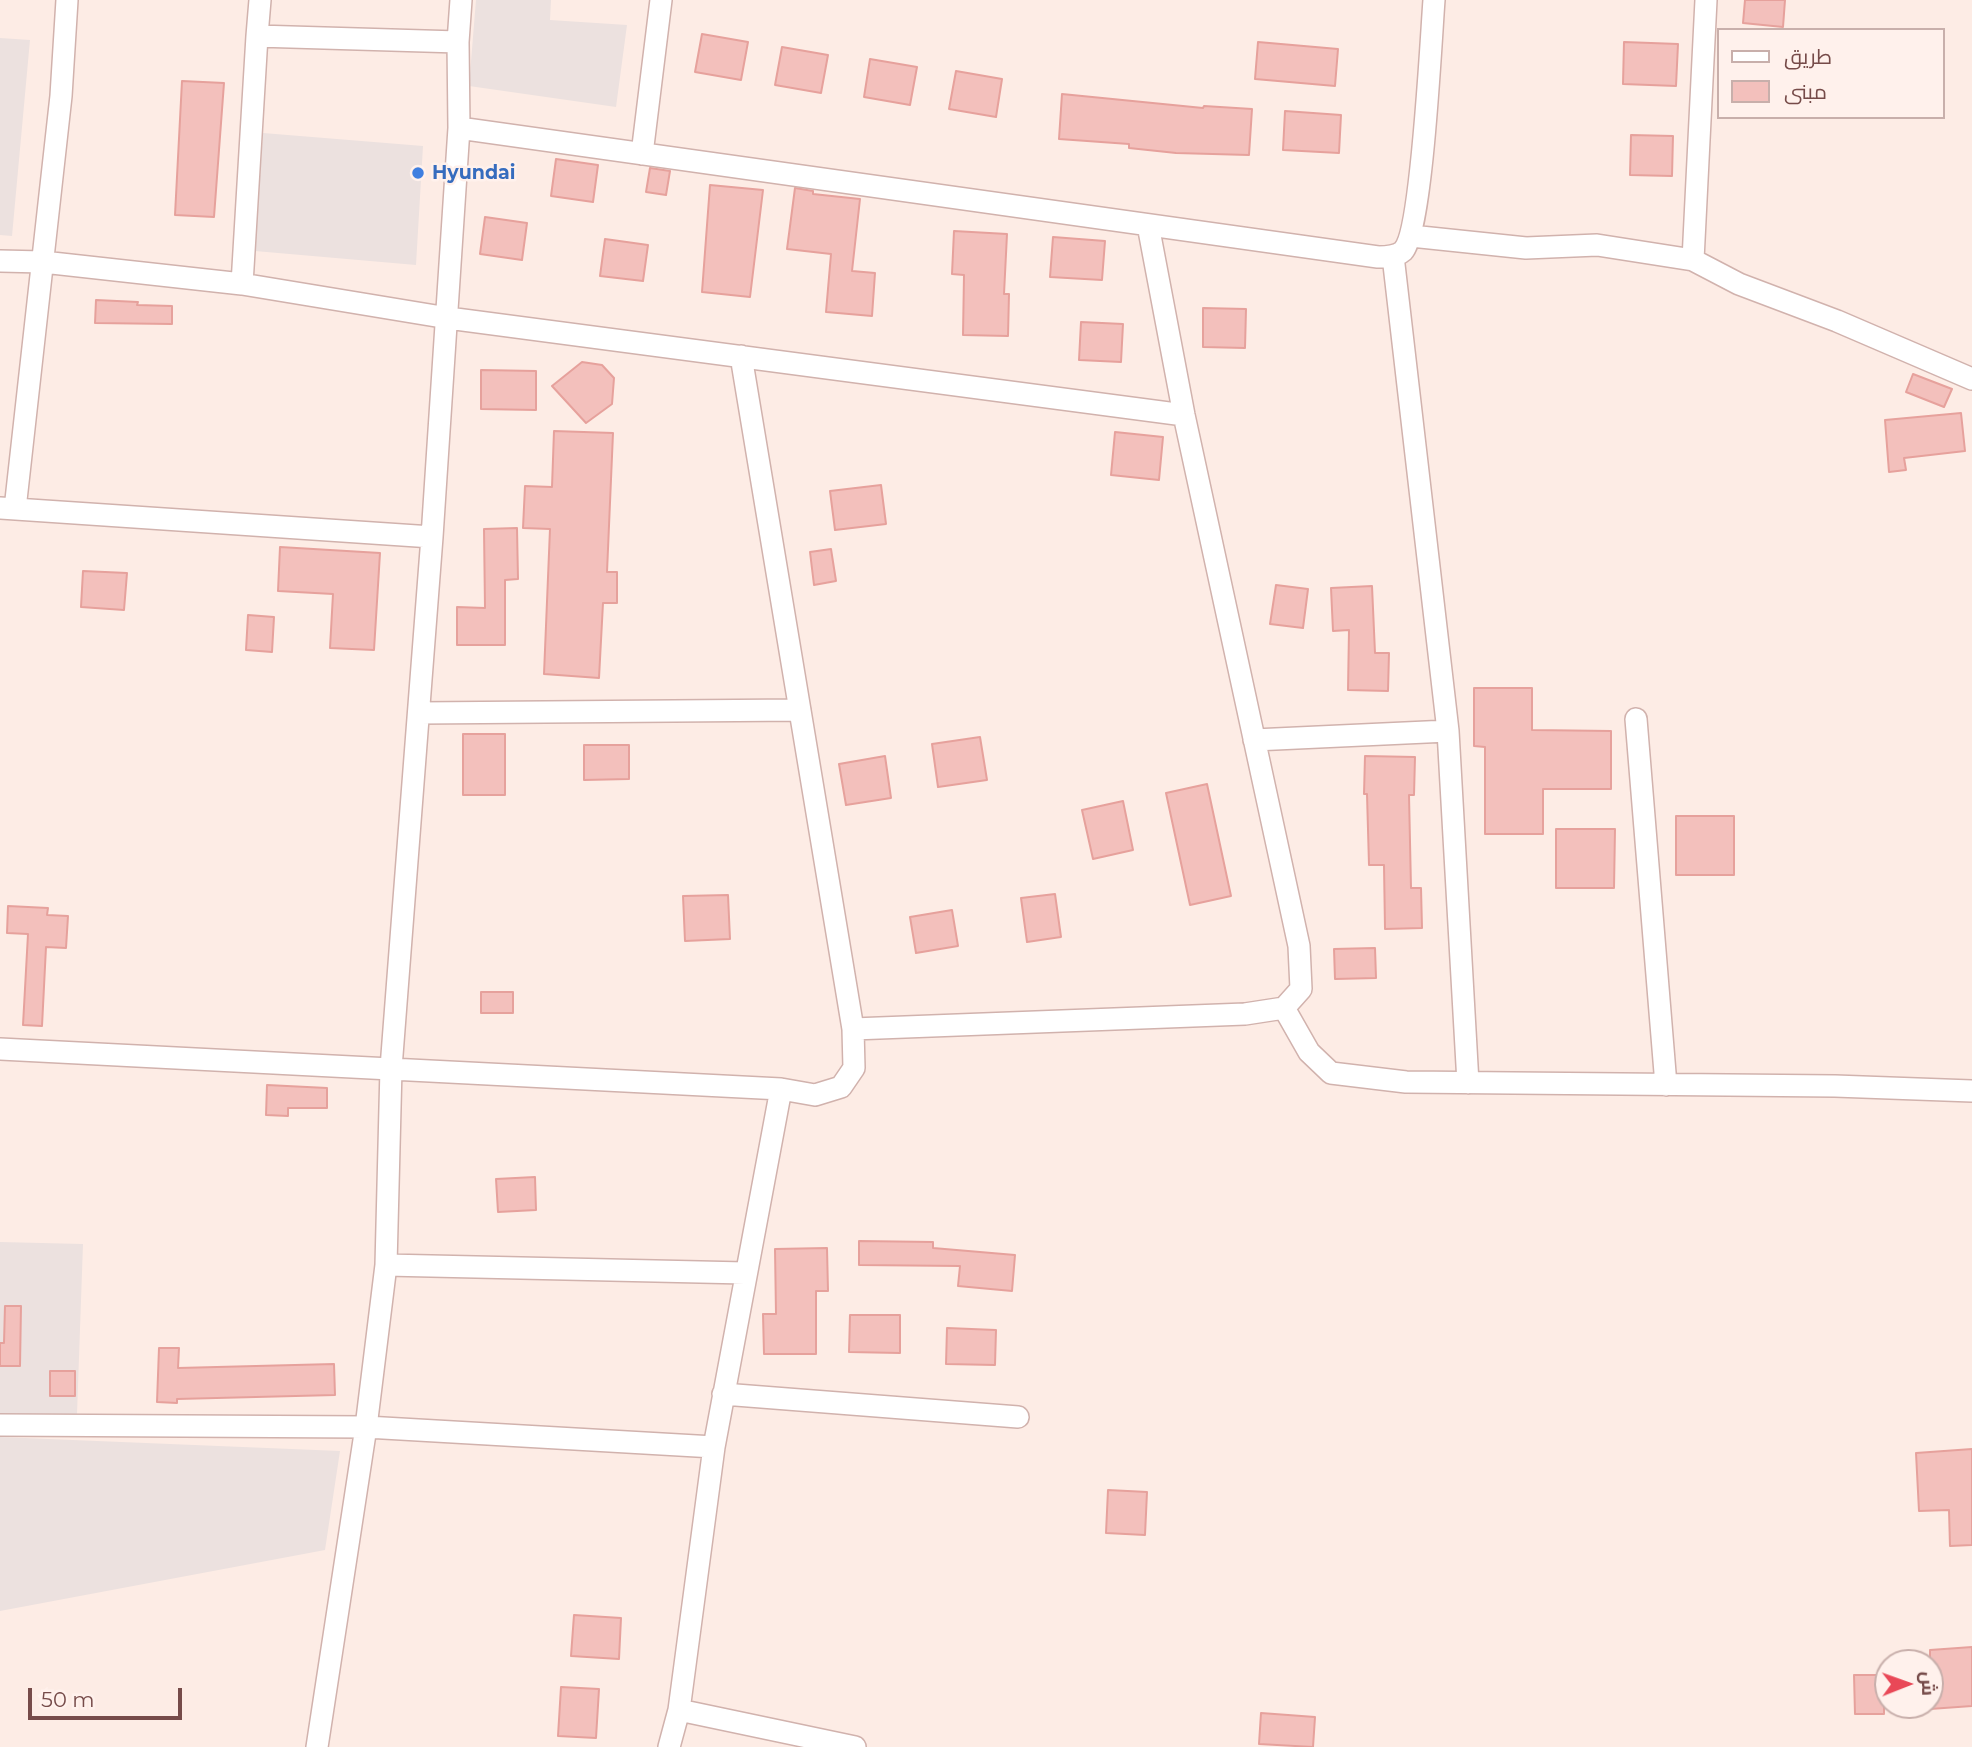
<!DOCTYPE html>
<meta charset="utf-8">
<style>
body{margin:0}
#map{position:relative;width:1972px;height:1747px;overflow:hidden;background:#fdece5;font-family:Montserrat,Cairo,sans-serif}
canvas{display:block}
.legend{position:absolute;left:1717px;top:28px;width:228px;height:91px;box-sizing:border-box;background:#fff1ec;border:2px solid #c8afab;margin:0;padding:9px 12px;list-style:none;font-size:21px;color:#764b49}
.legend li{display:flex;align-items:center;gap:14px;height:35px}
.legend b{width:35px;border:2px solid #c8afab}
.north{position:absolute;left:1874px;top:1649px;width:70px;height:70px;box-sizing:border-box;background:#fff1ec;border:2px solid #c8afab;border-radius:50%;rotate:89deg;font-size:19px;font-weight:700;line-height:28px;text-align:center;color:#764b49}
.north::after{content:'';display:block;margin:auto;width:24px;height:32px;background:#e94857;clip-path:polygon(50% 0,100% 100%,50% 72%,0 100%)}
.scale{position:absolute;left:28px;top:1688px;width:154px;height:32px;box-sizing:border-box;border:4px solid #764b49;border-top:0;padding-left:9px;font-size:21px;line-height:24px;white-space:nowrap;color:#764b49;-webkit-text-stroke:5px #fff1ec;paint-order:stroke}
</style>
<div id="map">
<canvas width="1972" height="1747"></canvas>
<ul class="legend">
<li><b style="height:9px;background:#fff"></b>طريق</li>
<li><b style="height:19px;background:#f3c0bc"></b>مبنى</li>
</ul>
<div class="north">ش</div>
<div class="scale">50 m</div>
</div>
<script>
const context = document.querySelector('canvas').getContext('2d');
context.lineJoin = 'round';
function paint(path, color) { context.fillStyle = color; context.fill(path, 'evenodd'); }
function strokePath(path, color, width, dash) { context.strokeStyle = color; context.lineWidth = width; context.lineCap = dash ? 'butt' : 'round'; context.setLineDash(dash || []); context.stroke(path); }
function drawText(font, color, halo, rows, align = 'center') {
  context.font = font + ' Montserrat,sans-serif'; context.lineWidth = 5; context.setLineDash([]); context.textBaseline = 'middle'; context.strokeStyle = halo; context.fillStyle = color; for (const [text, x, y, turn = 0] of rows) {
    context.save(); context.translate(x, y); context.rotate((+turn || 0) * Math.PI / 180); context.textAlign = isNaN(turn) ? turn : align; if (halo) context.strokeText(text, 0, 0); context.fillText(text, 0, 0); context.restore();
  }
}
paint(new Path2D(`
 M476,0H551L550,20L627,25L616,107L469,86Z
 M0,38L30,40L12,236L0,235Z
 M263,133L423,146L416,265L255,251Z
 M0,1242L83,1244L77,1414L0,1415Z
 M0,1437L340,1451L325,1550L0,1611Z`), '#ece1df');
const building = new Path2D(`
 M1745,0H1785L1783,27L1743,23Z
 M702,34L748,42L741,80L695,72Z
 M1258,42L1338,49L1335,86L1255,79Z
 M1624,42L1678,44L1676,86L1623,84Z
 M782,47L828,55L821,93L775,85Z
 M870,59L917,67L910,105L864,97Z
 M956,71L1002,79L996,117L949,109Z
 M182,81L224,83L214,217L175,215Z
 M1062,94L1203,108L1204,106L1252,109L1249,155L1176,153L1129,148V144L1059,139Z
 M1285,111L1341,115L1339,153L1283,150Z
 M1631,135L1673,136L1672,176L1630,175Z
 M556,159L598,165L593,202L551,196Z
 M650,168L670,171L666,195L646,192Z
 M710,185L763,190L750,297L702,292Z
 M795,188L813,191V194L860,199L852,271L875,273L872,316L826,312L831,254L787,249Z
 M485,217L527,223L522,260L480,254Z
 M954,231L1007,234L1004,294H1009L1008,336L963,335L964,275L952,274Z
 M1053,237L1105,241L1102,280L1050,277Z
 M605,239L648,245L643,281L600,276Z
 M96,300L138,302L137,305L172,306V324L95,323Z
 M1203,308L1246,309L1245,348L1203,347Z
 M1081,322L1123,324L1121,362L1079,360Z
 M582,362L602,365L614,378L612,404L586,423L552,386Z
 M481,370L536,371V410L481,409Z
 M1913,374L1952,389L1944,407L1906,392Z
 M1961,413L1965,451L1904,458L1906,470L1889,472L1885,420Z
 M554,431L613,433L607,572H617V603H603L599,678L544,674L550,529L523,528L525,486L552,487Z
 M1115,432L1163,437L1159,480L1111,475Z
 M881,485L886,524L835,530L830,491Z
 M517,528L518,579L505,580V645H457V607L485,608L484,529Z
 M280,547L380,553L374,650L330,648L333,594L278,591Z
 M831,549L836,581L814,585L810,552Z
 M83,571L127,573L124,610L81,607Z
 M1276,585L1308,589L1303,628L1270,624Z
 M1372,586L1375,653H1389L1388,691L1348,690L1349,630L1333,631L1331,588Z
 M248,615L274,617L272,652L246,650Z
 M1474,688H1532V730L1611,731V789H1543V834H1485V747L1474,746Z
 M463,734H505V795H463Z
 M980,737L987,780L938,787L932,744Z
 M584,745H629V779L584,780Z
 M885,756L891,798L846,805L839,764Z
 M1365,756L1415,757L1414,795H1409L1411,888H1421L1422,928L1385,929L1384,865H1369L1367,794H1364Z
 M1207,784L1231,896L1190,905L1166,793Z
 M1123,801L1133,850L1093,859L1082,810Z
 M1676,816H1734V875H1676Z
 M1556,829H1615L1614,888H1556Z
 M1055,894L1061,937L1027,942L1021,898Z
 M728,895L730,939L685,941L683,896Z
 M8,906L48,908L47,915L68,916L66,948L46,947L42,1026L23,1025L28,934L7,933Z
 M952,910L958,946L916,953L910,917Z
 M1375,948L1376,978L1335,979L1334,949Z
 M481,992H513V1013H481Z
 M267,1085L327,1088V1108H288V1116L266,1115Z
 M535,1177L536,1210L498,1212L496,1179Z
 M859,1241L933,1242V1248L1015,1255L1012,1291L958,1286L960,1266L859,1265Z
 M827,1248L828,1291H816V1354H764L763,1314H776L775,1249Z
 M5,1306H21L20,1366H0V1343H4Z
 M850,1315H900V1353L849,1352Z
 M947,1328L996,1330L995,1365L946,1364Z
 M159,1348H179L178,1368L334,1364L335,1395L177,1399V1403L157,1402Z
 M50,1371H75V1396H50Z
 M1972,1449V1545L1950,1546L1949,1510L1919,1511L1916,1453Z
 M1108,1490L1147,1492L1145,1535L1106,1533Z
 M574,1615L621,1618L619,1659L571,1656Z
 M1972,1647V1706L1930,1709V1650Z
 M1854,1675H1884V1714H1855Z
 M561,1687L599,1689L596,1738L558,1736Z
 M1261,1713L1315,1717L1313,1747L1259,1744Z`);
paint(building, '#f3c0bc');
strokePath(building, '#e6a19c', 2);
const street = new Path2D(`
 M461,0L458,42L459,128L1378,257C1387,257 1396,257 1403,251C1422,231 1431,38 1434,0
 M257,36L260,0
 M642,154L661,0
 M1411,236L1526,248L1597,245L1693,260L1739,284L1837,321L1972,379
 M1393,256L1448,731L1468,1083
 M1693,260L1706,0
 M0,261L43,262L242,284L448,318L1184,415
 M242,284L257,36L458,42
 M0,508L432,537
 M15,509L61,96L67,0
 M419,713L800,710
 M1636,719L1666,1085
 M1254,740L1448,731
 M1284,1008L1309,1052L1331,1073L1406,1082L1835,1086L1972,1091
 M853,1029L1245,1014L1284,1008L1301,989L1299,946L1184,415L1148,225
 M0,1049L781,1089L815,1095L841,1087L854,1068L853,1029L741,356
 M386,1265L745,1273
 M723,1394L1018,1417
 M0,1425L366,1427L714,1447
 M679,1710L855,1747
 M317,1747L366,1427L386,1265L391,1068L432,537L459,128
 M669,1747L679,1710L714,1447L781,1089`);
strokePath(street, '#d1b2ad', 24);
strokePath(street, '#fff', 21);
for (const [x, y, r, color] of [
 [418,173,7,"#3f7fe0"]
]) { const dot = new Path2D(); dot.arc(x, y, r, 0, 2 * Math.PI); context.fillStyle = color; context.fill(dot); strokePath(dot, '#fff1ec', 2.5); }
drawText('bold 19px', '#366cbe', '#fff1ec', [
 ["Hyundai",432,173]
], 'left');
</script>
